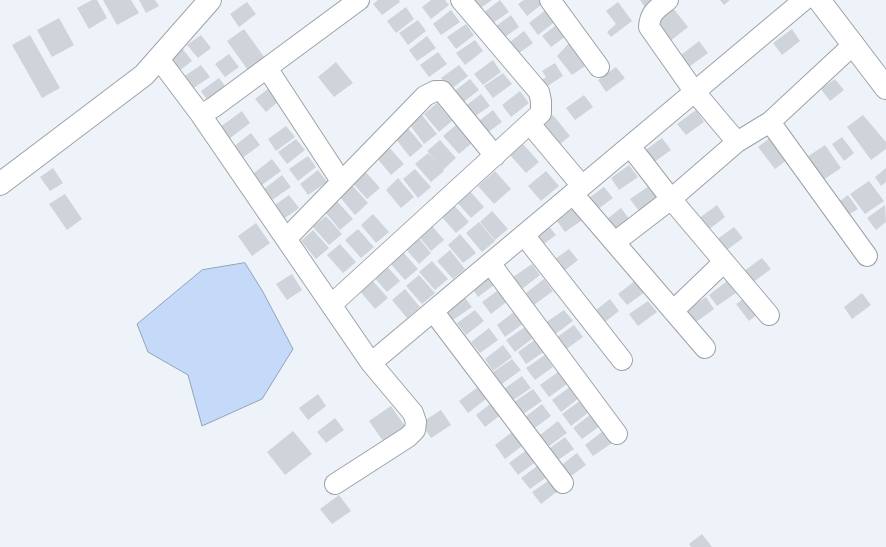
<!DOCTYPE html>
<style>
body{margin:0}
canvas{display:block;background:#eef3f9}
</style>
<canvas width="886" height="547"></canvas>
<script>
const context = document.querySelector('canvas').getContext('2d');
context.lineJoin = 'round';
function paint(path, color) { context.fillStyle = color; context.fill(path, 'evenodd'); }
function strokePath(path, color, width, dash) { context.strokeStyle = color; context.lineWidth = width; context.lineCap = dash ? 'butt' : 'round'; context.setLineDash(dash || []); context.stroke(path); }
const water = new Path2D(`
 M245,263L263,292L293,349L262,399L202,426L188,375L148,352L137,324L202,270Z`);
paint(water, '#c4daf8');
strokePath(water, '#92a2b8', 1);
paint(new Path2D(`
 M92,0H97L107,18L89,29L77,8Z
 M103,0H131L139,13L117,25Z
 M139,0H155L159,6L146,13Z
 M378,0H399L400,2L382,15L373,4Z
 M431,0H445L449,5L431,19L422,7Z
 M470,0H492L478,10Z
 M500,0L509,12L490,25L482,14Z
 M524,0H544L545,2L527,16L518,4Z
 M640,0H659L646,9Z
 M720,0H730L724,5Z
 M247,2L256,14L239,27L230,14Z
 M618,2L632,21L611,37L607,32L616,24L606,11Z
 M406,7L414,19L396,33L387,21Z
 M673,8L688,27L669,42L653,24Z
 M547,9L556,21L538,35L529,23Z
 M451,10L460,22L441,35L433,24Z
 M511,15L519,27L501,40L492,29Z
 M59,18L74,45L52,57L37,30Z
 M418,20L426,31L408,45L399,33Z
 M560,22L569,34L551,47L542,36Z
 M466,24L474,35L456,49L447,37Z
 M244,29L267,61L250,73L227,41Z
 M792,29L800,41L782,55L773,43Z
 M524,31L533,43L515,56L506,45Z
 M30,35L60,88L42,98L12,45Z
 M201,35L211,48L198,58L187,45Z
 M427,36L436,48L417,61L409,50Z
 M475,40L483,51L465,65L456,53Z
 M571,41L591,62L572,75L557,56Z
 M699,41L708,53L689,67L681,55Z
 M182,48L192,61L179,71L169,58Z
 M438,52L447,64L429,77L420,65Z
 M229,54L239,67L225,77L215,64Z
 M493,60L501,72L483,85L474,74Z
 M336,62L353,83L334,97L318,77Z
 M555,63L563,76L543,89L539,82L546,77L542,71Z
 M201,65L210,77L192,89L183,77Z
 M459,65L468,76L450,90L441,78Z
 M616,67L625,78L606,92L598,80Z
 M503,73L512,84L493,98L484,86Z
 M219,78L228,90L209,103L201,91Z
 M470,79L479,90L461,104L452,93Z
 M835,79L844,90L830,101L821,89Z
 M269,88L279,101L266,112L255,99Z
 M520,91L529,103L511,117L502,105Z
 M481,94L490,106L471,119L463,108Z
 M584,95L593,107L575,120L566,108Z
 M437,103L452,121L439,132L424,114Z
 M493,110L502,122L483,136L475,124Z
 M696,110L704,122L686,135L677,124Z
 M242,111L250,123L225,142L216,130Z
 M422,115L437,134L424,144L410,125Z
 M553,115L570,136L555,148L538,127Z
 M863,115L886,142V149L871,160L847,127Z
 M456,125L472,143L459,154L443,136Z
 M286,126L295,137L276,151L268,139Z
 M407,127L423,146L410,157L395,138Z
 M251,133L260,145L241,159L233,147Z
 M771,137L788,159L775,169L758,147Z
 M842,137L854,153L844,161L832,144Z
 M662,138L671,150L653,163L644,151Z
 M296,139L305,150L287,164L278,152Z
 M440,140L456,158L443,170L444,171L431,182L415,164L428,153L437,162L427,151Z
 M523,144L539,162L526,173L510,155Z
 M825,145L841,168L820,182L804,159Z
 M388,146L404,164L391,175L376,157Z
 M308,156L316,167L298,181L289,169Z
 M272,159L281,171L262,185L254,173Z
 M629,165L638,177L619,190L611,178Z
 M53,168L63,183L50,191L40,177Z
 M886,168V182L881,186L875,177Z
 M415,169L431,187L418,198L403,179Z
 M318,170L327,182L308,195L300,184Z
 M364,170L380,188L367,199L351,181Z
 M495,171L511,189L494,204L478,186Z
 M546,171L559,186L541,201L528,186Z
 M282,175L291,187L272,200L264,189Z
 M398,178L414,197L401,208L386,190Z
 M869,181L884,201L865,214L850,194Z
 M352,185L368,203L355,215L339,196Z
 M649,186L658,197L639,211L630,199Z
 M604,187L613,198L594,212L586,200Z
 M468,189L484,207L471,218L455,200Z
 M65,194L82,219L67,230L49,204Z
 M289,195L299,208L285,218L275,205Z
 M848,195L858,209L845,217L836,204Z
 M337,201L353,219L340,230L325,212Z
 M453,204L469,222L456,233L440,215Z
 M717,205L725,217L707,231L698,219Z
 M885,205L886,222L876,230L867,218Z
 M575,207L584,219L565,232L557,221Z
 M621,208L630,220L612,233L603,222Z
 M492,211L508,229L495,240L480,222Z
 M373,214L389,232L376,243L361,225Z
 M326,216L342,234L329,245L313,227Z
 M428,221L444,240L431,251L415,232Z
 M479,222L495,241L482,252L466,233Z
 M256,223L270,243L252,256L238,236Z
 M547,224L556,235L537,249L529,237Z
 M734,227L743,238L724,252L716,240Z
 M358,229L374,247L361,258L345,240Z
 M313,230L329,248L316,259L301,241Z
 M460,234L476,253L463,263L448,245Z
 M416,235L431,253L419,264L403,246Z
 M340,244L356,262L343,273L327,255Z
 M569,249L578,260L560,274L551,262Z
 M450,250L465,269L453,279L437,261Z
 M402,251L418,269L405,280L389,262Z
 M762,258L771,269L752,283L744,271Z
 M432,261L448,279L435,290L419,272Z
 M384,263L400,281L387,292L371,274Z
 M532,264L540,275L522,289L513,277Z
 M488,271L497,283L478,297L470,285Z
 M292,274L302,290L287,300L276,284Z
 M419,275L435,293L422,304L406,286Z
 M544,279L553,291L534,305L526,293Z
 M372,280L388,298L375,309L359,290Z
 M636,280L645,292L627,305L618,294Z
 M727,281L736,293L717,306L709,295Z
 M501,288L509,300L491,314L482,302Z
 M405,289L420,307L407,318L392,300Z
 M862,293L871,305L852,319L844,307Z
 M463,295L472,307L453,320L444,309Z
 M747,296L760,312L749,321L736,304Z
 M706,297L714,309L696,322L687,310Z
 M610,299L619,311L601,325L592,313Z
 M648,301L657,312L638,326L629,314Z
 M475,310L484,321L466,335L457,323Z
 M564,310L573,321L554,335L545,323Z
 M515,311L524,323L505,337L497,325Z
 M574,325L583,337L565,350L556,338Z
 M525,327L533,338L515,352L506,340Z
 M489,328L498,340L480,353L471,342Z
 M536,339L545,351L526,364L518,352Z
 M503,345L512,357L493,371L485,359Z
 M545,355L553,367L535,380L526,368Z
 M512,359L521,370L502,384L493,372Z
 M558,372L567,384L549,397L540,385Z
 M522,376L531,388L512,401L504,389Z
 M478,387L486,399L468,413L459,401Z
 M570,387L579,398L561,412L552,400Z
 M533,389L542,401L523,414L514,402Z
 M318,394L326,406L308,420L299,408Z
 M581,400L589,412L571,426L562,414Z
 M494,401L503,413L485,427L476,415Z
 M542,404L551,416L532,430L524,418Z
 M391,406L405,426L383,441L369,421Z
 M441,410L451,425L431,438L421,423Z
 M591,414L600,426L582,439L573,428Z
 M335,418L344,430L326,443L317,432Z
 M558,421L567,433L549,446L540,435Z
 M516,429L526,443L505,459L495,445Z
 M293,431L312,454L285,475L267,452Z
 M603,431L612,443L593,456L585,445Z
 M565,437L574,449L555,462L546,451Z
 M528,449L537,461L518,475L509,463Z
 M577,453L586,465L567,479L559,467Z
 M540,464L548,476L530,489L521,478Z
 M551,479L559,490L541,504L532,492Z
 M339,495L351,511L332,524L320,509Z
 M702,534L712,547H691L689,544Z`), '#cfd3da');
const minor = new Path2D(`
 M550,0L599,67
 M668,0C657,9 650,12 649,27L694,91L737,142
 M159,59L201,115L371,363L804,0
 M267,68L341,181
 M201,115L214,107L359,0
 M770,122L867,256
 M530,124L582,186
 M630,146L671,199L769,315
 M573,194L705,348
 M524,235L622,360
 M286,239L425,96L435,91H442L495,156
 M615,242L671,199L737,142L770,122L854,44
 M490,263L617,434
 M331,305L541,113V101L539,92L461,0
 M433,311L563,483
 M673,311L724,262
 M335,484L408,437L415,430L416,422L413,413L371,363`);
const highway = new Path2D(`
 M819,0L886,88
 M0,184L144,75L210,0`);
strokePath(minor, '#9ea2a8', 22);
strokePath(highway, '#9ea2a8', 24);
strokePath(minor, '#fff', 20);
strokePath(highway, '#fff', 22);
</script>
